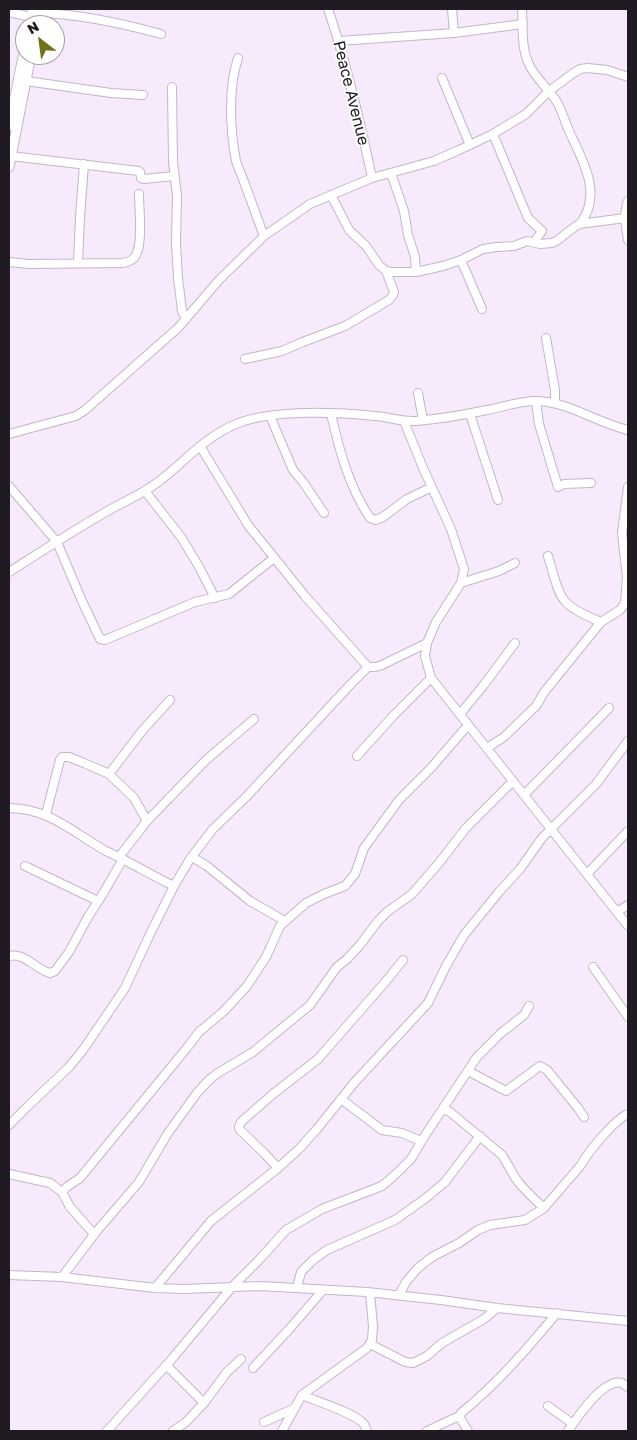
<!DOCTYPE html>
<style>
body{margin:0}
#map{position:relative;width:637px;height:1440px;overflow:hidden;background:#f6eafc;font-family:"Golos Text",sans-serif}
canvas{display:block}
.frame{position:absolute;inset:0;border:10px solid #201a23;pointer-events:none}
.north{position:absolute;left:15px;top:15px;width:50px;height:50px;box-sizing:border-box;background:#fff;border:1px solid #a6a3a7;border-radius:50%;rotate:330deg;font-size:14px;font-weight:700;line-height:20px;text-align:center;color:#201a23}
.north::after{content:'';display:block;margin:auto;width:18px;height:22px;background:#707116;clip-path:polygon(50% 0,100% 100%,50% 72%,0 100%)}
</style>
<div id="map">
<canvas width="637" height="1440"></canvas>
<div class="frame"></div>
<div class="north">N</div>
</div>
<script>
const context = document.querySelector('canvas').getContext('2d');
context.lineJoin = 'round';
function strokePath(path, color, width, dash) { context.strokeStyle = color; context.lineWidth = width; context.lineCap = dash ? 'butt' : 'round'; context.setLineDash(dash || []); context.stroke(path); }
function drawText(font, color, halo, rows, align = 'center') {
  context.font = font + ' "Golos Text",sans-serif'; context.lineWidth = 4; context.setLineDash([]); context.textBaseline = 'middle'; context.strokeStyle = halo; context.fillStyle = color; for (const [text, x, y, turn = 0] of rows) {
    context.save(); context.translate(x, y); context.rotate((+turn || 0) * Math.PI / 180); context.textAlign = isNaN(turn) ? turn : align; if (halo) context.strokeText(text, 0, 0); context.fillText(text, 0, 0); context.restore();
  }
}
const minor = new Path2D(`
 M328,9C347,64 360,121 372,178
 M452,9L454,33
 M522,9C523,26 521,46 528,62C533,76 547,87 555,99C562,109 564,120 569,131C583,161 603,194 580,224
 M9,12L31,17
 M39,13C80,14 121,23 161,34
 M339,41L454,33L523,24
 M238,58C228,88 230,130 236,161C238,168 242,175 244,182C251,200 257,218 264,236
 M442,78L470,145
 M26,81L111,93L143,95
 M172,87L173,162L177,196L176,243L178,278L182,311L186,319
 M493,134L528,218L542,231L534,242
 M10,156L139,171L140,172L141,178L144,179L174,176
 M391,173L404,211L408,235L415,257L416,272
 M331,195L349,230L366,246L379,265L386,271L391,272H416L443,266L461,260L483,249L497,247L514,246L527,241L540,244L552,243L558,240L569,231L579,224L625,218
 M628,201C623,214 626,226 628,240
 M461,260L482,309
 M9,262L29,264L123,263C128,262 134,260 136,255C143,241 139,210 139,194
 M78,263L80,217L84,164
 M546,338L555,390V403
 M245,359L282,351L303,342L345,326L389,300L393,295L394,292L386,271
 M418,393L423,420
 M536,401L539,424L558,487L564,484L591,483
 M331,414C339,449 349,487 370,518L376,520L383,517L407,499L432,487
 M470,414L498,500
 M270,416L293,470L303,482L324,513
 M404,421L423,468L451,529L464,569L461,583L436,622L427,643L425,656L431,678L628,926
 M9,434L76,416L85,410L178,328L219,280L264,236L310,204L372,178L434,161L459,150L493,134L526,114L549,91L572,74L580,69L588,68L607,70L628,77
 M9,486L57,542L82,601L100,639L105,640L195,602L229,594L274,558
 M145,491L181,537L198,565L215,598
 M548,556C561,599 557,604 601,622
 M9,572C39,553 68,534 99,516C118,504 140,496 158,482C184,462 205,437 236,424C272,409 336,412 375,416C389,417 402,422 416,421C440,419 463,415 487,410C503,407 522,400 539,401C571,403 597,423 628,430
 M461,583L499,571L515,563
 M368,667H375L382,665L427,643
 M460,714L483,686L515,643
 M487,748L504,737L536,706L545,691L601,622L620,610L625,603L627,577L622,533L628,487
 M357,756L394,715L431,678
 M109,774L142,731L170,700
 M524,795L609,708
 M9,808C51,809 72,832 106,851C114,855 122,858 130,863C145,871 159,879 174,886
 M46,814L60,760L62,757H69L84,763L109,774L134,798L147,821
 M119,857L147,821L206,760L254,719
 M192,857L207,866L250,901L285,921
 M25,866L98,901
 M587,874L628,831
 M617,912L628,905
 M9,956C25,952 36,970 50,973L55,971L69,952L88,917L104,892L123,859
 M593,967L628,1017
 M468,1071L506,1091L540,1066L547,1070L578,1108L584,1117
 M341,1099L382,1130L402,1133L421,1141
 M443,1109L450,1112L502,1155C507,1163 511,1171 516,1179C524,1190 534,1199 544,1208
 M9,1125L28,1106L69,1067L83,1050L125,988L151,932L174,886L190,859L213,829L246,797L349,686L368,667L305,596L248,525L200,446
 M278,1168L264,1153L240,1130L239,1127L241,1122L273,1094L318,1059L387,980L403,960
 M9,1174L50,1183L62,1192L70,1207L94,1234
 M62,1192L68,1186L80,1178L186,1049L199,1032L224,1011L247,986L266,957L280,926L306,903L324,894L345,886L355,874L364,848L399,800L431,768L468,725
 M9,1275L62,1277L155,1288L184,1289L260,1286L367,1292L441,1300L497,1308L628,1321
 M62,1277L96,1232L139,1182L168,1133L197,1093L209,1080L218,1073L253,1052L310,1005L337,967L347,959L360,945L378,921L387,912L412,894L439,863L466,828L512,782
 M297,1287L301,1272L313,1260L327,1250L395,1220L426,1198L445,1182L480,1136
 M155,1288L211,1221L278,1168L299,1149L317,1129L354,1083L428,1003L446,966L464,935L499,892L520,869L542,838L596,784L628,741
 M399,1295L406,1282L418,1268L432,1257L459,1243L478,1230L490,1225L525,1220L544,1208L581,1165C588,1152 615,1119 628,1114
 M370,1344L405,1362L413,1363L427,1356L442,1343L484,1319L497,1308
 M166,1365L204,1403
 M253,1368L292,1326L323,1290
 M302,1395C316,1401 355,1413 364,1424C365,1425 366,1430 367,1431
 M548,1406L573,1424
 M264,1422L295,1408
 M107,1431L171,1360L232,1287L259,1260L286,1230L322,1209L382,1186L397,1173L411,1159L424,1137L477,1057L501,1033L524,1015L529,1006
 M173,1431L186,1422L204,1403L227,1372L241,1359
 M282,1431L302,1395L367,1348L372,1340L373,1326L370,1293
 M427,1431L459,1416
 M468,1431L460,1418L461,1413C498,1383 526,1350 557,1313
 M568,1431C577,1418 603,1378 622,1383C624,1384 626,1386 628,1387`);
const tertiary = new Path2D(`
 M29,25L33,9
 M36,25L40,9
 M9,126L25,47
 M9,167L31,55`);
strokePath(minor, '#c4b5cb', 10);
strokePath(tertiary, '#c4b5cb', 11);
strokePath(minor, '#fff', 8);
strokePath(tertiary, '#fff', 9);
drawText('16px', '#201a23', '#fff', [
 ["Peace Avenue",351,93,76]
]);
</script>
